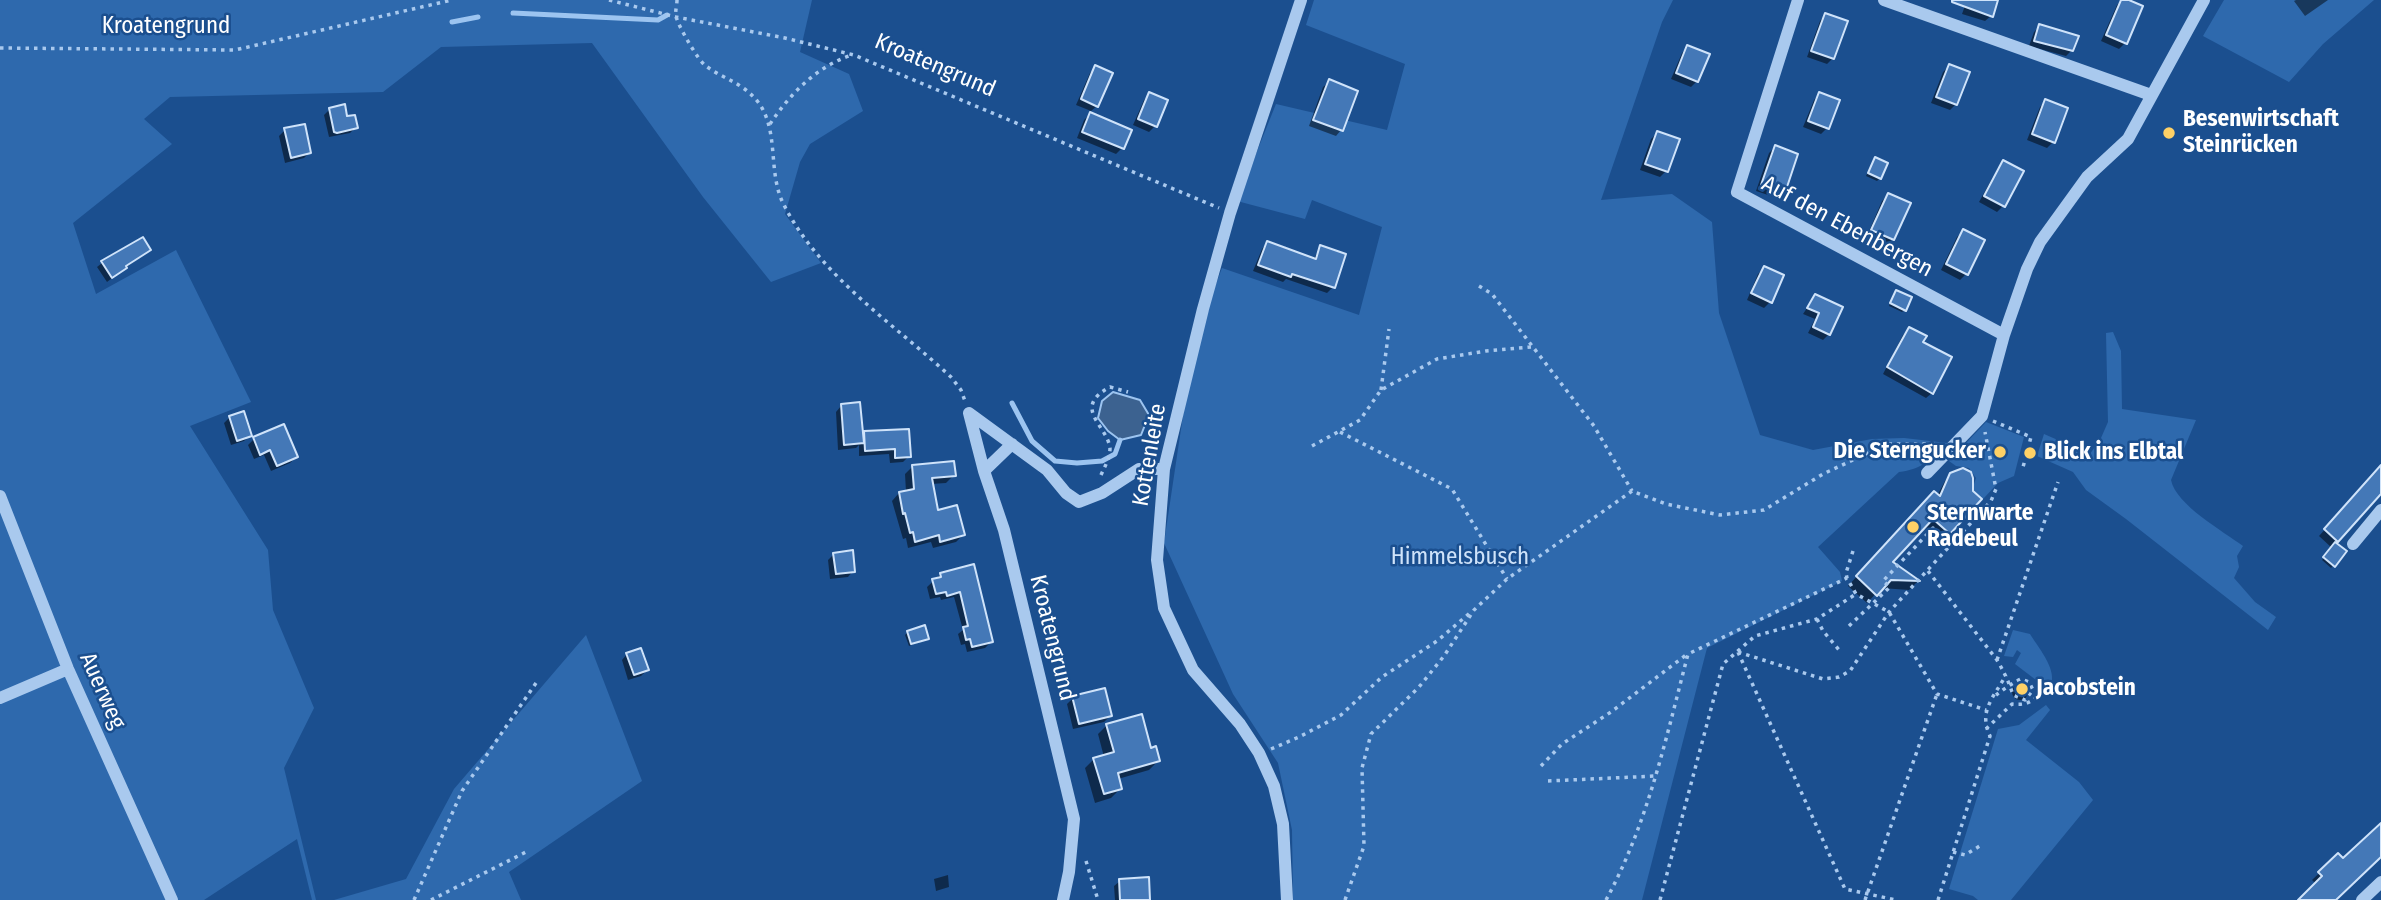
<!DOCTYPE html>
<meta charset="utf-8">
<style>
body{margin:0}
canvas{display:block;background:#1b4f8f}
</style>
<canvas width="2381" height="900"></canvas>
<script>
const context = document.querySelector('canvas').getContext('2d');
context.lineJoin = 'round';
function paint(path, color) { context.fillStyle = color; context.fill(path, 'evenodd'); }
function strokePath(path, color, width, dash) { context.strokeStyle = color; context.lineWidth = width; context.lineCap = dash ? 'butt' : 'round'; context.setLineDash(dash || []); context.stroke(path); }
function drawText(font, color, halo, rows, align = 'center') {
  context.font = font + ' "Fira Sans Condensed",sans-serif'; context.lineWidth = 5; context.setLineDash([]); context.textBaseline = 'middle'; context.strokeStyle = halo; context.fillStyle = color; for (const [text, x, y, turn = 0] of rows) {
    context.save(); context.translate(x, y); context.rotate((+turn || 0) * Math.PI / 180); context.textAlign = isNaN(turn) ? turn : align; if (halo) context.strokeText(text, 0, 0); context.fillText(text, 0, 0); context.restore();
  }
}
paint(new Path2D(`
 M0,0H812L800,52L849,74L863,111L810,144L800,162L785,214L821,263L771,282L703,197L592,43L441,47L383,92L170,97L144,119L172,144L73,223L96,294L176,250L251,402L190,426L268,550L273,610L314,708L284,768L316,900H312L297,839L204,900H0Z
 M1314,0H1673L1662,22L1601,200L1672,194L1712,222L1719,313L1760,435L1813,450L1872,439L1904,438L1947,443C1933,458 1921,470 1899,472L1818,547L1840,572L1842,581L1707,648L1642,900H1293L1292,830L1278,763L1233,694L1164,543L1194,342L1222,268L1359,315L1382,227L1312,200L1305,219L1237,201L1276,104L1387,130L1405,64L1306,25Z
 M2224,0H2374L2323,44L2289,82L2203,36Z
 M2113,332L2121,351L2122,409L2196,420L2171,480C2176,505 2223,531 2243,546L2237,556L2239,567L2234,578L2255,602L2276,617L2268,630L2126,519L2086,490L2073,472L2037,456L2044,434L2090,454L2101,438L2108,422L2106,333Z
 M1986,422L2024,437L2014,476L1998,483L1983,499L1972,490L1976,478L1969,468L1956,466L1949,461Z
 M2013,630L2030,634C2041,652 2067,680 2041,696L2036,680L2015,664L2021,653L2017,650L2013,657L2004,656Z
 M586,635L642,781L509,872L521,900H334L406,879L454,789Z
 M2046,705L2050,710L2026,740L2079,782L2093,800L2011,900H1978L1973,896L1949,889L1998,729L2019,725Z`), '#2e69ad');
const water = new Path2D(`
 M1113,392L1140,400L1149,415L1141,435L1120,440L1108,431L1098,418L1102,401Z`);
paint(water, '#3c6290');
strokePath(water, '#9cc4f0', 2);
paint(new Path2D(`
 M1967,0H1996L1991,16L1985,21L1962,14Z
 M2122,0H2124L2125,43L2119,49L2101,41L2117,5Z
 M2296,0H2328L2305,16L2294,1Z
 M1825,15L1833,58L1827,64L1807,57L1820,21Z
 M2040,26L2072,50L2066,56L2029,46L2034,32Z
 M1688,47L1697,81L1691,87L1671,79L1682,53Z
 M1949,66L1956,104L1950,110L1931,103L1943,72Z
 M1096,67L1097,106L1091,111L1076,105L1090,73Z
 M1329,82L1341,130L1336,136L1309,126L1323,87Z
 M1150,94L1155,126L1149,132L1133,125L1144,100Z
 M1820,94L1827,128L1821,134L1803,127L1814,100Z
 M2046,101L2053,142L2047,148L2027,140L2040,107Z
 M330,109L346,118L356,127L350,133L329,137L324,115Z
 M1090,114L1122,148L1116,154L1077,138L1084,120Z
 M285,130L310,152L304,158L285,163L279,136Z
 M1657,133L1666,171L1660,177L1640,170L1651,139Z
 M1775,147L1783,192L1777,198L1756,191L1769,153Z
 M1875,159L1880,178L1877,181L1866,176Z
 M2004,162L2003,206L1997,212L1979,202L1998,168Z
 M1888,195L1892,239L1887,245L1867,236L1882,201Z
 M1963,231L1966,274L1960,280L1941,270L1957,237Z
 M1267,243L1313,260L1321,247L1333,287L1327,293L1286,279L1283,282L1253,271L1262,249Z
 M149,250L107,282L97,267L102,263Z
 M1764,268L1770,302L1764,308L1747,300L1758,274Z
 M1894,294L1905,310L1902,312L1889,306Z
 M1815,296L1829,334L1823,340L1808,333L1815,319L1803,314Z
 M1909,329L1932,393L1926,398L1883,374L1903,335Z
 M841,406L861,436L864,433L907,431L909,456L903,462L890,463L889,454L859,456V445L856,448L838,450L836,412Z
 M230,417L250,435L244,441L231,445L224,423Z
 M254,439L296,457L290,463L271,471L264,455L254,459L248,445Z
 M912,467L954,475L946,483L931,484L937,513L963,535L956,542L933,548L931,542L908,548L906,538L903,539L892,501L899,493L906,492L905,474Z
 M1954,472L1949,533L1940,542L1923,527L1890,562L1917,582L1909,590L1881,588L1867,603L1848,586L1925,502L1937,496L1945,481Z
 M2365,485L2381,488V492L2334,544L2345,551L2331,568L2322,560L2332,548L2319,536Z
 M834,554L853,571L848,577L830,579L828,560Z
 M973,566L991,642L985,648L967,652L965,644L961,645L958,634L963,630L954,597L941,600L940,597L930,599L927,587L941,574Z
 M908,632L927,638L909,646L905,635Z
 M627,654L647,670L641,676L628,680L622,660Z
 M2012 692a8 8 0 1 1 16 0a8 8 0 1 1-16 0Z
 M1073,698L1110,716L1104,722L1073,729L1067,704Z
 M1107,725L1150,750L1158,761L1149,770L1118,779L1120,789L1111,798L1095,803L1085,768L1094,759L1104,757L1098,734Z
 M2381,825V855L2333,900H2300L2316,884L2312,880L2338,855L2343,861Z
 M948,875L949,887L936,891L934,879Z
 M1120,881L1148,900H1115L1114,886Z`), '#0007');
strokePath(new Path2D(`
 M513,13L658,20L667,15
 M452,22L478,17
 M1012,403L1032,441L1055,461L1077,463L1102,461L1115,454L1120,440`), '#9cc4f0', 5);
const building = new Path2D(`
 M1952,0H1998L1993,17L1952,2Z
 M2121,0H2129L2143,6L2127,44L2106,35Z
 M1825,13L1848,21L1834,59L1811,51Z
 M2039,24L2079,36L2073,51L2034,41Z
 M1687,45L1710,54L1698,82L1676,73Z
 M1949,64L1970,72L1957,105L1936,97Z
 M1095,65L1113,73L1098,107L1081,99Z
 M1329,79L1358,91L1343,131L1313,120Z
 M1149,92L1168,100L1157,127L1138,119Z
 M1819,92L1840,100L1829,129L1808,121Z
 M2045,99L2068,108L2055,143L2032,134Z
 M345,104L347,116L355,115L358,128L337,133L334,132L329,108Z
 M1090,112L1132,130L1124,149L1082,132Z
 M305,124L311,153L291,158L284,128Z
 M1657,131L1680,139L1668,172L1645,164Z
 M1775,145L1798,154L1785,193L1761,185Z
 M1875,157L1888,163L1881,179L1868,173Z
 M2003,160L2024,171L2005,207L1984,196Z
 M1888,193L1911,203L1894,240L1871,230Z
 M1963,229L1985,240L1968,275L1946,264Z
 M143,237L151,250L126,266L127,268L112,278L101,261Z
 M1267,241L1316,259L1320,245L1346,254L1335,288L1292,274L1291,277L1258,265Z
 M1764,266L1784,275L1772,303L1751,293Z
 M1896,290L1912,297L1906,311L1890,303Z
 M1815,294L1843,307L1830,335L1813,327L1819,313L1807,308Z
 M1909,327L1927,336L1923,342L1952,357L1933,394L1887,367Z
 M860,402L864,443L844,445L841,404Z
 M244,411L252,436L237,441L229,416Z
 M284,424L298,457L277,466L270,450L260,455L253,437Z
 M909,429L911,457L895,458V449L865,451L864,431Z
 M954,461L956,476L932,478L938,510L957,505L965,535L940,542L939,535L915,542L913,532L910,533L905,513L903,514L899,492L914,489L912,465Z
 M2381,465V494L2338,542L2324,529Z
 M1963,468L1971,472L1973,478V491L1982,499L1950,534L1933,519L1893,562L1920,581L1891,580L1877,596L1856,576L1934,491L1940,496L1950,473Z
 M2335,542L2347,551L2335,567L2323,557Z
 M853,550L855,572L836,574L833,553Z
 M974,564L993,642L972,647L970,639L966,640L963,627L968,626L960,592L947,596L946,592L936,594L932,579L941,577L940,573Z
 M925,625L929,639L911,644L907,631Z
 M641,648L649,670L634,675L626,653Z
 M1105,688L1112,716L1079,724L1072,696Z
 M1142,714L1151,748L1156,746L1160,761L1118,773L1122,789L1104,794L1093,758L1114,752L1106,724Z
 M2381,823V857L2336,900H2298L2322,876L2318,872L2338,853L2343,858Z
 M1149,877L1150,900H1120L1119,879Z`);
paint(building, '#4478b7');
strokePath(building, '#cfe3fa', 2);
strokePath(new Path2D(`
 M609,0L676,17L785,38L854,55L1219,208
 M677,0C677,5 675,11 676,16C677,24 699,62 706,66C725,80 742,82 758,102C780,131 767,173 784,205C820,276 894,324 951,377L961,390L965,401
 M0,48L235,50L452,0
 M770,124C790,94 817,66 852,55
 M1479,286L1492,294L1594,426L1632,491
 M1381,390L1389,329
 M1993,421L2031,437L2022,471
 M1340,432L1452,489L1507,579
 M1312,446L1360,420L1381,390L1437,359L1486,351L1531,347
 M1101,475C1105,466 1110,458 1110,448C1107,425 1071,408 1110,387L1128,392
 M1853,551L1846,573L1847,578L1856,594L1889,612L1937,694L1986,710
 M1928,571L1997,660C2004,672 2009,682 2013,695L2025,700L2033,690L2029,682L2021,679C2012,683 2004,689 1996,695
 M1817,619L1823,631L1839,650
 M1849,626L1890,587L1883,581L1933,528L1951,544
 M1738,652L1823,679L1839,677L1850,671L1889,612L1991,501L1996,489L1985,432
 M1738,652L1845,889L1896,900
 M1997,660L2058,482
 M1986,729L2012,704C2023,705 2028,704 2037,697
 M1271,749L1299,737L1341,715L1382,677L1437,641L1471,612
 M1541,766L1562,744L1611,712L1686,655
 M1548,781L1656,776
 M1953,852L1965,855L1983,844
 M1086,861L1098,900
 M414,900L462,791L536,683
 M431,900L526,852
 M1345,900L1364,846L1362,768L1371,734L1419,687L1444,656L1474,610L1507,579L1632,491L1666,504L1720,515L1764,510L1823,474L1887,444H1935
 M1606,900C1648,823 1666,738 1688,654L1847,578
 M1660,900L1723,664L1755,636L1817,619L1856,594
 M1865,900L1937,694
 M1938,900L1990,736C1978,711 1994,697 2006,675`), '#a9c9ee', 3.5, [3.5, 5]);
strokePath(new Path2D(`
 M1798,0L1737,192L2004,335
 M1884,0L2151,95
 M984,471L1012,444
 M1927,473L1982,416L2004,335L2027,269L2040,242L2087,177L2128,139L2204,0
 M0,496L68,669L172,900
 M2353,544L2381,510
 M0,698L68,669
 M1063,900L1069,872L1074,819L1004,530L984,471L969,413L1047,470L1066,493L1079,502L1102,493L1139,469H1164
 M1287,900L1283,824L1274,786L1259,753L1240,724L1193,670L1164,608L1157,560L1164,469L1203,309L1230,213L1301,0
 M2362,900L2381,882`), '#a9c9ee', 12);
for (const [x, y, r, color] of [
 [2169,133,7,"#ffd166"],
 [2000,452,7,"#ffd166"],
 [2030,453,7,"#ffd166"],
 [1913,527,7,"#ffd166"],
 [2022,689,7,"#ffd166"]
]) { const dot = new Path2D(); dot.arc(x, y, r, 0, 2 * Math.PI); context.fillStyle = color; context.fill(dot); strokePath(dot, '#1b4f8f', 2.5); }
drawText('23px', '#fff', '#1b4f8f', [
 ["Kroatengrund",166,27],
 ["Kroatengrund",935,66,23],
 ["Auf den Ebenbergen",1847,227,28],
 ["Kottenleite",1150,455,-80],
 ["Kroatengrund",1052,638,76],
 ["Auerweg",102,691,66]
]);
drawText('bold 23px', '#fff', '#1b4f8f', [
 ["Besenwirtschaft",2183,120],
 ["Steinrücken",2183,146],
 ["Die Sterngucker",1986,452,"right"],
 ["Blick ins Elbtal",2044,453],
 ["Sternwarte",1927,514],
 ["Radebeul",1927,540],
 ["Jacobstein",2036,689]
], 'left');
drawText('23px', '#cfe3fa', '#1b4f8f', [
 ["Himmelsbusch",1460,558]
]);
</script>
